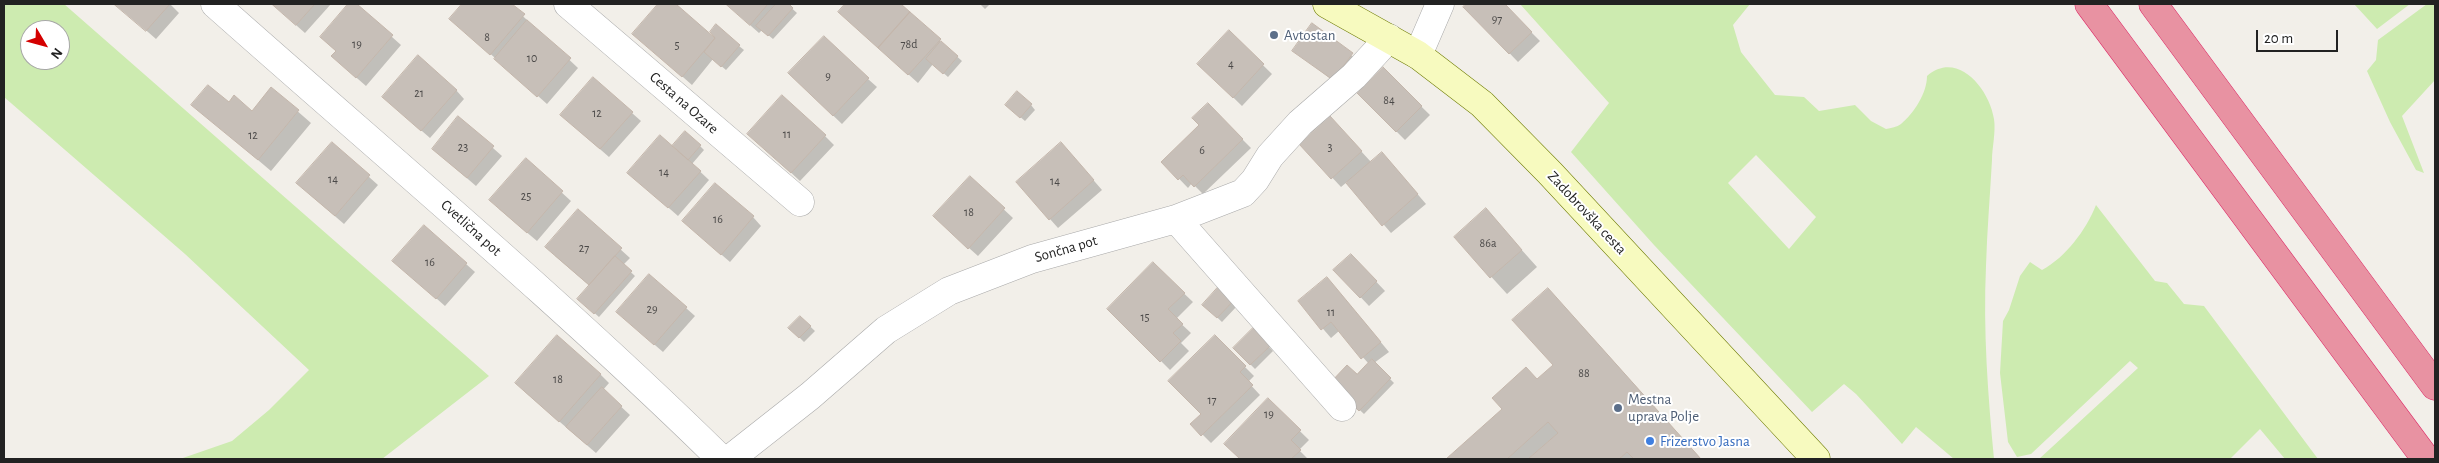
<!DOCTYPE html>
<meta charset="utf-8">
<style>
body{margin:0}
#map{position:relative;width:2439px;height:463px;overflow:hidden;background:#f2efe9;font-family:"Alegreya Sans",sans-serif}
canvas{display:block}
.frame{position:absolute;inset:0;border:5px solid #222;pointer-events:none}
.north{position:absolute;left:20px;top:20px;width:50px;height:50px;box-sizing:border-box;background:#fff;border:1px solid #a7a7a7;border-radius:50%;rotate:127deg;font-size:14px;font-weight:700;line-height:20px;text-align:center;color:#222}
.north::after{content:'';display:block;margin:auto;width:18px;height:22px;background:#d40000;clip-path:polygon(50% 0,100% 100%,50% 72%,0 100%)}
.scale{position:absolute;left:2256px;top:30px;width:82px;height:22px;box-sizing:border-box;border:2px solid #222;border-top:0;padding-left:6px;font-size:15px;line-height:18px;white-space:nowrap;color:#222;-webkit-text-stroke:4px #fff;paint-order:stroke}
</style>
<div id="map">
<canvas width="2439" height="463"></canvas>
<div class="frame"></div>
<div class="north">N</div>
<div class="scale">20 m</div>
</div>
<script>
const context = document.querySelector('canvas').getContext('2d');
context.lineJoin = 'round';
function paint(path, color) { context.fillStyle = color; context.fill(path, 'evenodd'); }
function strokePath(path, color, width, dash) { context.strokeStyle = color; context.lineWidth = width; context.lineCap = dash ? 'butt' : 'round'; context.setLineDash(dash || []); context.stroke(path); }
function drawText(font, color, halo, rows, align = 'center') {
  context.font = font + ' "Alegreya Sans",sans-serif'; context.lineWidth = 4; context.setLineDash([]); context.textBaseline = 'middle'; context.strokeStyle = halo; context.fillStyle = color; for (const [text, x, y, turn = 0] of rows) {
    context.save(); context.translate(x, y); context.rotate((+turn || 0) * Math.PI / 180); context.textAlign = isNaN(turn) ? turn : align; if (halo) context.strokeText(text, 0, 0); context.fillText(text, 0, 0); context.restore();
  }
}
paint(new Path2D(`
 M4,4H64L489,376L382,459H180L232,441L269,410L309,370L185,254L4,97ZM30,30H60V60H30Z
 M1520,4H1750L1733,25L1741,52L1775,95L1804,97L1819,111L1855,105L1871,121L1886,129C1891,128 1897,127 1901,124C1914,113 1927,93 1927,76C1957,50 1989,88 1994,119C1996,132 1992,148 1992,160C1990,196 1987,231 1986,266C1983,331 1988,395 1994,459H1954L1916,427L1902,444L1856,394L1844,384L1812,412L1654,245L1571,152L1609,103ZM1756,155L1816,217L1789,249L1728,183Z
 M2354,4H2410L2377,29Z
 M2427,4H2435V80L2402,116L2424,173L2416,170L2390,122L2367,71L2376,60L2378,40Z
 M2096,205L2155,281L2167,283L2184,304L2204,306L2318,459H2285L2260,429L2230,459H2039L2138,368L2130,361L2031,454L2017,457L2008,442L2000,373L2003,321L2009,310L2020,276L2030,262L2042,270C2066,257 2086,230 2096,205Z`), '#cdebb0');
paint(new Path2D(`
 M116,4H170L179,13L156,39Z
 M272,4H331L305,33Z
 M350,4H355L401,45L366,86L342,65L337,52L321,37Z
 M464,4H510L578,68L547,104L451,19Z
 M660,4H674L715,39L739,46L744,50L726,70L713,59L692,85L634,34Z
 M726,4H787L797,13L773,39L762,30L759,33Z
 M847,4H899L962,61L948,77L933,64L918,83L839,12Z
 M980,4H990L985,9Z
 M1468,4H1503L1540,41L1518,62L1465,7Z
 M1312,25L1361,63L1342,88L1294,50Z
 M1229,32L1272,74L1242,106L1199,64Z
 M1383,69L1430,115L1405,140L1358,93Z
 M868,79L877,87L842,124L798,82Z
 M272,89L311,123L271,171L193,105L252,112Z
 M456,90L464,99L430,138L392,105Z
 M1031,105L1035,110L1025,121L1011,109Z
 M1208,105L1251,148L1203,194L1192,183L1188,188L1163,162L1201,125Z
 M632,113L641,121L609,157L570,123Z
 M459,118L502,156L476,186L433,149Z
 M1338,126L1371,162H1390L1426,204L1391,233L1347,182L1341,187L1301,144Z
 M825,136L834,145L800,181L758,142Z
 M332,144L378,185L344,224L307,192Z
 M700,146L704,150L692,164L709,180L678,216L638,181L677,151Z
 M1069,152L1102,190L1058,228L1050,219Z
 M526,160L571,201L537,241L499,209Z
 M970,178L1013,218L978,256L943,225Z
 M1486,210L1537,267L1507,294L1455,237Z
 M578,211L630,258L623,265L635,276L599,317L583,303L590,286L555,256Z
 M753,217L761,226L730,262L693,230Z
 M1351,255L1385,291L1369,306L1335,270Z
 M466,264L475,272L445,306L403,269Z
 M1153,264L1193,302L1176,319L1191,333L1181,343L1189,351L1170,370L1109,309Z
 M1220,287L1238,305L1222,322L1204,305Z
 M1335,287L1389,352L1374,363L1394,383L1364,414L1331,383L1357,376L1369,364L1339,331L1331,338L1299,301Z
 M1562,304L1701,459H1448L1555,365Z
 M686,308L695,316L663,352L626,320Z
 M800,317L815,331L804,342L790,328Z
 M1253,330L1273,351L1255,369L1234,348Z
 M1215,337L1254,376L1248,382L1260,395L1211,443L1192,424L1202,414Z
 M600,374L609,383L603,390L630,415L596,453L525,392Z
 M1268,400L1309,440L1299,450L1308,459H1241L1226,444Z`), '#0003');
const building = new Path2D(`
 M114,4H170L146,31Z
 M272,4H315L296,25Z
 M348,4H357L393,35L356,78L331,56L336,51L320,37Z
 M462,4H512L525,14L490,55L449,19Z
 M658,4H676L715,38L682,77L632,34Z
 M726,4H768L750,25Z
 M776,4H789L793,8L768,36L756,26Z
 M845,4H901L910,12L878,48L838,12Z
 M1466,4H1505L1532,32L1509,54L1463,7Z
 M910,12L941,39L908,75L878,48Z
 M527,20L571,58L537,97L494,59Z
 M1312,23L1353,53L1333,80L1292,51Z
 M716,24L740,45L721,67L704,52L715,38L710,32Z
 M1229,30L1264,64L1233,98L1197,64Z
 M824,36L869,78L833,116L788,73Z
 M941,41L958,56L943,74L926,59Z
 M418,55L457,90L421,131L382,97Z
 M1383,67L1422,106L1396,132L1357,93Z
 M593,77L633,112L600,149L560,115Z
 M208,85L229,102L234,95L252,111L271,87L299,110L258,160L191,105Z
 M1017,91L1032,104L1020,118L1005,105Z
 M782,95L826,135L791,173L747,134Z
 M1208,103L1243,139L1194,187L1183,175L1178,180L1161,162L1199,125L1192,118Z
 M458,116L494,146L467,178L432,149Z
 M1330,116L1362,151L1331,179L1299,144Z
 M685,131L701,145L688,160L672,146Z
 M660,135L701,171L668,208L627,173Z
 M332,142L370,175L335,216L296,183Z
 M1061,142L1094,180L1049,220L1016,182Z
 M1382,152L1418,194L1382,226L1346,183Z
 M526,158L563,191L527,233L489,200Z
 M970,176L1005,208L968,249L933,216Z
 M715,183L754,216L721,255L682,221Z
 M1486,208L1522,250L1490,278L1454,237Z
 M578,209L622,248L589,285L545,247Z
 M424,225L467,263L436,299L392,261Z
 M1351,254L1377,281L1360,298L1333,270Z
 M615,256L632,271L594,314L577,299Z
 M1153,262L1185,293L1168,309L1183,324L1173,333L1181,341L1160,362L1107,309Z
 M649,274L687,307L654,345L616,312Z
 M1327,277L1381,342L1361,359L1331,322L1321,330L1298,301Z
 M1220,285L1235,299L1217,318L1202,305Z
 M1548,288L1701,459H1634L1627,452L1619,459H1528L1558,433L1548,422L1507,459H1446L1502,409L1492,398L1526,367L1537,379L1553,365L1512,320Z
 M800,316L811,326L799,338L788,328Z
 M1253,328L1270,346L1250,365L1233,348Z
 M557,335L601,374L559,422L515,383Z
 M1215,335L1246,366L1240,372L1253,385L1201,436L1190,424L1201,414L1168,381Z
 M1372,359L1391,378L1359,411L1330,383L1347,365L1357,374Z
 M602,387L622,406L587,445L566,427Z
 M1268,398L1301,430L1291,440L1301,450L1291,459H1240L1224,444Z`);
paint(building, '#c7bfb8');
strokePath(building, '#c4b6ab', 1);
const street = new Path2D(`
 M215,4C385,155 559,300 721,459
 M568,4L800,202
 M1418,55L1440,4
 M1176,219L1342,407
 M730,459L810,396L886,330L949,291L1032,259L1176,219L1243,193L1255,180L1270,156L1300,123L1354,76L1389,38`);
const secondary = new Path2D(`
 M1327,4L1418,55L1482,104L1550,173L1816,459`);
const highway = new Path2D(`
 M2089,4L2426,459
 M2153,4L2435,386`);
strokePath(street, '#a9a9a9', 29);
strokePath(secondary, '#707d05', 29);
strokePath(highway, '#dc2a67', 29);
strokePath(street, '#fff', 28);
strokePath(secondary, '#f7fabf', 28);
strokePath(highway, '#e892a2', 28);
for (const [x, y, r, color] of [
 [1274,35,5,"#5c6f8a"],
 [1618,408,5,"#5c6f8a"],
 [1650,441,5,"#3f7fe0"]
]) { const dot = new Path2D(); dot.arc(x, y, r, 0, 2 * Math.PI); context.fillStyle = color; context.fill(dot); strokePath(dot, '#fff', 2); }
drawText('12px', '#4b4948', null, [
 ["97",1497,19],
 ["8",487,37],
 ["19",357,44],
 ["78d",909,44],
 ["5",677,45],
 ["10",532,58],
 ["4",1231,64],
 ["9",828,76],
 ["21",419,93],
 ["84",1389,100],
 ["12",597,113],
 ["11",787,134],
 ["12",253,135],
 ["23",463,147],
 ["3",1330,147],
 ["6",1202,150],
 ["14",664,172],
 ["14",333,179],
 ["14",1055,181],
 ["25",526,196],
 ["18",969,212],
 ["16",718,219],
 ["86a",1488,243],
 ["27",584,248],
 ["16",430,262],
 ["29",652,309],
 ["11",1331,312],
 ["15",1145,317],
 ["88",1584,373],
 ["18",558,379],
 ["17",1212,400],
 ["19",1269,414]
]);
drawText('15px', '#4e5e75', '#fff', [
 ["Avtostan",1284,35],
 ["Mestna",1628,399],
 ["uprava Polje",1628,416]
], 'left');
drawText('15px', '#222', '#fff', [
 ["Cesta na Ozare",684,103,41],
 ["Zadobrovška cesta",1587,213,47],
 ["Cvetlična pot",471,228,42],
 ["Sončna pot",1066,249,-16]
]);
drawText('15px', '#366cbe', '#fff', [
 ["Frizerstvo Jasna",1660,441]
], 'left');
</script>
